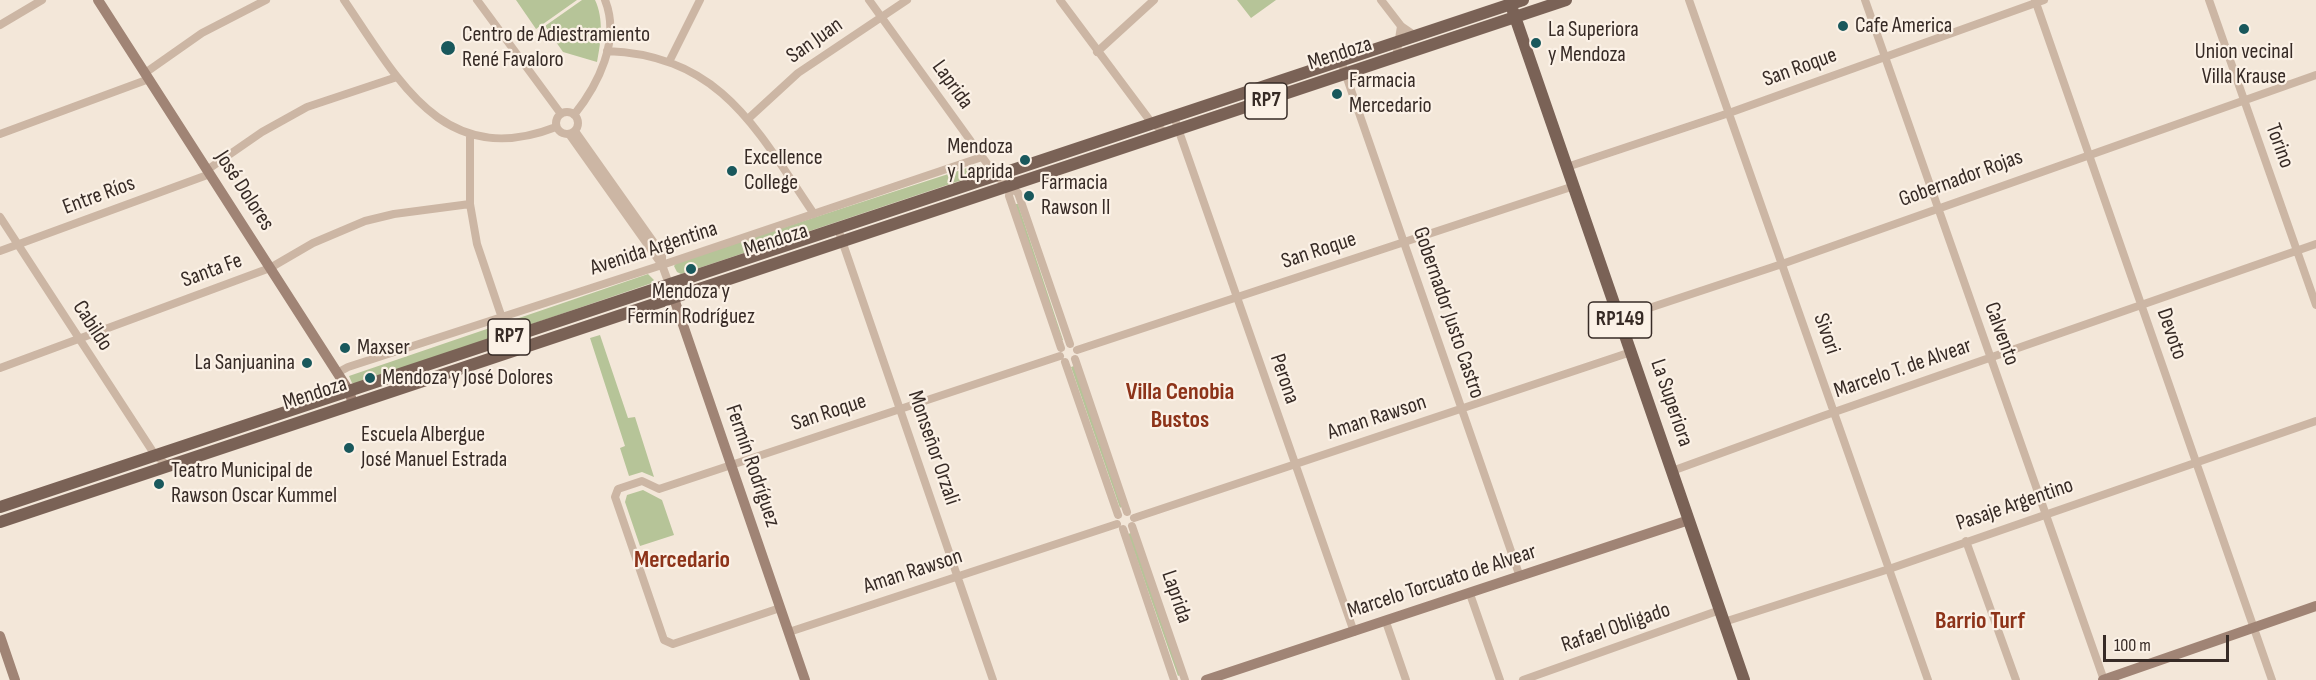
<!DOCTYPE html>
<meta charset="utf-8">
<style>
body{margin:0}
#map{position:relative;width:2316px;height:680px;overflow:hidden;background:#f3e7d9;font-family:"Sofia Sans Condensed",sans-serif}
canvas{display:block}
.scale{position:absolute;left:2103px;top:635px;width:126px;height:27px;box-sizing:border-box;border:3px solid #372b26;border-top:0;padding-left:8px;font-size:18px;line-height:21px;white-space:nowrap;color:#372b26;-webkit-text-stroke:4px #fbf1e6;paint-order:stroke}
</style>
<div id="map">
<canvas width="2316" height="680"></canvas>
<div class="scale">100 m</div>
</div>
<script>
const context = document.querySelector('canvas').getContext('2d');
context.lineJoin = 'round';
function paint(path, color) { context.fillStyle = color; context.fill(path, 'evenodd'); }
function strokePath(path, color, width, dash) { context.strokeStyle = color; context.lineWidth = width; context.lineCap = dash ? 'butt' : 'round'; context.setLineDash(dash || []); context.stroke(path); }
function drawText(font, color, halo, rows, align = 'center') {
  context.font = font + ' "Sofia Sans Condensed",sans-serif'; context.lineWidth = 4.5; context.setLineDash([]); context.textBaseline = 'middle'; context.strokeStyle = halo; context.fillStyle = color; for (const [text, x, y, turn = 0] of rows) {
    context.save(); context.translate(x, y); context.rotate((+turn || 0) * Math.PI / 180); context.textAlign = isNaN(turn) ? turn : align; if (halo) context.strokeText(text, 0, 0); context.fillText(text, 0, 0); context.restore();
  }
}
paint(new Path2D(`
 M516,0H577L536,29Z
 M582,0H595C604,19 601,42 597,62L563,52L545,26Z
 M1237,0H1276L1251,18Z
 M976,165L982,171L980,174L681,274L677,272L674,266L677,262Z
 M1015,204H1018L1063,340H1062Z
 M648,274L654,280L652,283L356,384L352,383L349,376Z
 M600,335L628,418L635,417L654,477L642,472L629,476L620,448L625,446L590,338Z
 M1074,366L1122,506L1120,508L1071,367Z
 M643,490L662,500L674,535L640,546L625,502L627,495Z
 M1131,533L1180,675L1178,676L1128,534Z`), '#b6c498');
strokePath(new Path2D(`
 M344,0C398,79 443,171 556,127
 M477,0L561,114
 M869,0L996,176L1018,193L1070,344
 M1060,0L1151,122L1167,134
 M1381,0L1401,26L1417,37
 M1689,0L1928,680
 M1865,0L2104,680
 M2035,0L2272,680
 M2209,0L2316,305
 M0,25L42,0
 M607,51C721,55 757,130 814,214
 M1097,52L1154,0
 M1396,58L1401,26
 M670,60L700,0
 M1341,61L1520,577
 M145,73L202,33L266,0
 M556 123a11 11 0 1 1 22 0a11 11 0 1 1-22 0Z
 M574,115C598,85 621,40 605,0
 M1174,117L1354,632
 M749,118L798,73L907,0
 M575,131L662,254V265L669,284
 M0,134L149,79
 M569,134L662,265
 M470,136V204L477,244L502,318
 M1567,167L1729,113L2044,0
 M207,170L262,132L307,107L397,77
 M1010,187L1009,196L1061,348
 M0,217L155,455L168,466
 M838,229L993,680
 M0,251L210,174
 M1619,318L1782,264L2316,75
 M1077,350L1574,186
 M1075,359L1127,512
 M1065,362L1118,515
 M0,368L270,268L313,243L365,221L394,214L470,204
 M337,373L348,367L662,265L982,157
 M1672,471L1823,416L2316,244
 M1134,518L1631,352
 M1132,526L1185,680
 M1123,529L1174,680
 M1966,541L2016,680
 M1470,594L1500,680
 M780,608L673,644L664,640L615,497L618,489L642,481L659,489L1060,356
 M1386,622L1406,680
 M1724,622L1889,569L2316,421
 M789,632L1117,524
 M1523,680L1720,610`), '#ccb6a4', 8);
strokePath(new Path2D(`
 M98,0L349,391L353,404
 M669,284L805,680
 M0,636L15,680
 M1206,680L1689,520
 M2103,680L2316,606`), '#a08475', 10);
strokePath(new Path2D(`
 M1513,11L1744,680
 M0,507L1523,0
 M0,522L1566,0`), '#7a6256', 12);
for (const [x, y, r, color] of [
 [1843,26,6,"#19585c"],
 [2244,29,6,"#19585c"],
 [1536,43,6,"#19585c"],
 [448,48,8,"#19585c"],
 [1337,94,6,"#19585c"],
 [1025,160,6,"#19585c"],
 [732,171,6,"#19585c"],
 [1029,196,6,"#19585c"],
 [691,269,6,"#19585c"],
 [345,348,6,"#19585c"],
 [307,363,6,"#19585c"],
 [370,378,6,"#19585c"],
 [349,448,6,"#19585c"],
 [159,484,6,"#19585c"]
]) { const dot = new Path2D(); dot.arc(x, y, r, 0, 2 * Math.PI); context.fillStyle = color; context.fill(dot); strokePath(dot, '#fbf1e6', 2); }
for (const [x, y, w] of [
 [1266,101,42],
 [1620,320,63],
 [509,337,42]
]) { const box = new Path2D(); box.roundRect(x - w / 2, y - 18, w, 36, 4.5); context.fillStyle = '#fbf1e6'; context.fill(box); strokePath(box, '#372b26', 1.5); }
drawText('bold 21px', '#372b26', null, [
 ["RP7",1266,101],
 ["RP149",1620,320],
 ["RP7",509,337]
]);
drawText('22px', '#372b26', '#fbf1e6', [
 ["Cafe America",1855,26],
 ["La Superiora",1548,30],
 ["y Mendoza",1548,55],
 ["Centro de Adiestramiento",462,35],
 ["René Favaloro",462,60],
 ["Union vecinal",2244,52,"center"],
 ["Villa Krause",2244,77,"center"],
 ["Farmacia",1349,81],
 ["Mercedario",1349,106],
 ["Mendoza",1013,147,"right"],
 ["y Laprida",1013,172,"right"],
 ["Excellence",744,158],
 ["College",744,183],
 ["Farmacia",1041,183],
 ["Rawson II",1041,208],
 ["Mendoza y",691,292,"center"],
 ["Fermín Rodríguez",691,317,"center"],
 ["Maxser",357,348],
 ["La Sanjuanina",295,363,"right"],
 ["Mendoza y José Dolores",382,378],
 ["Escuela Albergue",361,435],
 ["José Manuel Estrada",361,460],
 ["Teatro Municipal de",171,471],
 ["Rawson Oscar Kummel",171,496]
], 'left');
drawText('22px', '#372b26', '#fbf1e6', [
 ["San Juan",815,41,-35],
 ["Mendoza",1340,54,-18],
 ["San Roque",1800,68,-20],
 ["Laprida",952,85,54],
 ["Torino",2279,146,70],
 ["Gobernador Rojas",1961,179,-20],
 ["José Dolores",244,191,57],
 ["Entre Ríos",99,196,-20],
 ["Mendoza",776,241,-18],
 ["Avenida Argentina",654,249,-18],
 ["San Roque",1319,251,-18],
 ["Santa Fe",212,271,-20],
 ["Gobernador Justo Castro",1448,313,71],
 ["Cabildo",92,326,57],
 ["Sivori",1826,334,71],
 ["Calvento",2001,334,70],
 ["Devoto",2171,334,71],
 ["Marcelo T. de Alvear",1903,369,-19],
 ["Perona",1284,379,71],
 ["Mendoza",315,394,-18],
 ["La Superiora",1671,403,71],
 ["San Roque",829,413,-18],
 ["Aman Rawson",1377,418,-18],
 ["Monseñor Orzali",933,448,71],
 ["Fermín Rodríguez",752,466,71],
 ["Pasaje Argentino",2015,505,-19],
 ["Aman Rawson",913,572,-18],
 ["Marcelo Torcuato de Alvear",1442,582,-18],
 ["Laprida",1176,597,71],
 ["Rafael Obligado",1616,628,-19]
]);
drawText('bold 24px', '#8d3319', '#fbf1e6', [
 ["Villa Cenobia",1180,393],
 ["Bustos",1180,421],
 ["Mercedario",682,561],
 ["Barrio Turf",1980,622]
]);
</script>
